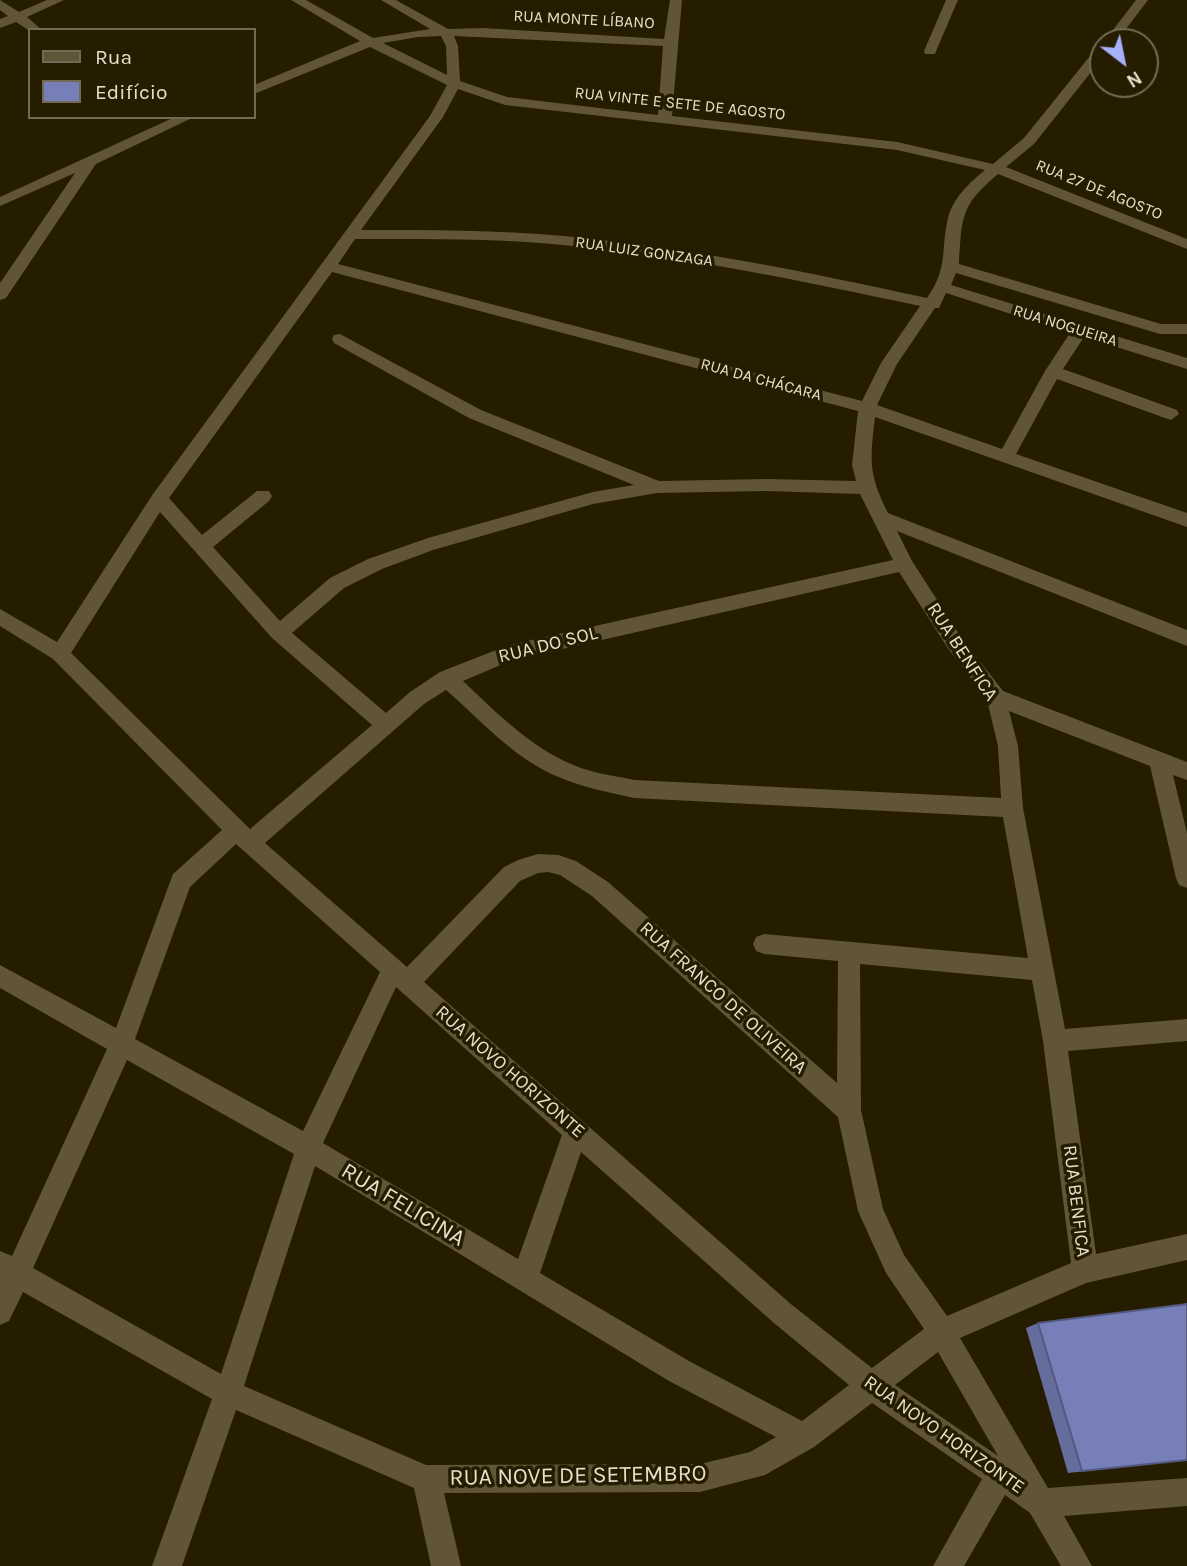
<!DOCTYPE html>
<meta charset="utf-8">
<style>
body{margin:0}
#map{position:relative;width:1187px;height:1566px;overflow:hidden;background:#261c00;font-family:Karla,sans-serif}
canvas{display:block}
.legend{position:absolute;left:28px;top:28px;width:228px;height:91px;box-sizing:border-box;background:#261c00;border:2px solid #726a52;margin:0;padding:9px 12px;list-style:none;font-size:21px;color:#e5dfce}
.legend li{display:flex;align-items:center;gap:14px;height:35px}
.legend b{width:35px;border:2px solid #726a52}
.north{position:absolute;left:1089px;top:28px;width:70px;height:70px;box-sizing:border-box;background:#261c00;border:2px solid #726a52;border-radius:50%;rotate:148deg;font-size:19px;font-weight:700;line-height:28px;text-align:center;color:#e5dfce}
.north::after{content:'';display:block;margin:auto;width:24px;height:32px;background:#a6b1fc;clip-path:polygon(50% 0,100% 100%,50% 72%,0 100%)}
</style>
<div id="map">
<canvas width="1187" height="1566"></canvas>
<ul class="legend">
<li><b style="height:9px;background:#605536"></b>Rua</li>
<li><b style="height:19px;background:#767fb7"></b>Edifício</li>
</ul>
<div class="north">N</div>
</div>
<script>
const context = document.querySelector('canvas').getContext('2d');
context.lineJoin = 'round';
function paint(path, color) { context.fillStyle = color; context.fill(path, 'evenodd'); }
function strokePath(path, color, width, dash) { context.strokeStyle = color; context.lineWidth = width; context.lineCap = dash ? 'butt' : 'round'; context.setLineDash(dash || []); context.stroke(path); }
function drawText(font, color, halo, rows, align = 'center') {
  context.font = font + ' Karla,sans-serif'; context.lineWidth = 7; context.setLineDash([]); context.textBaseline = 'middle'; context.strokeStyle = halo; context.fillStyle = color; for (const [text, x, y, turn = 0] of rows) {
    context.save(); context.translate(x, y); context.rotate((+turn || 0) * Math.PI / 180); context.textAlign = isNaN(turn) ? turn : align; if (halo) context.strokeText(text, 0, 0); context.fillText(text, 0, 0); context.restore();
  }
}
paint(new Path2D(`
 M0,0L19,12L47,0H64L27,17L42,30L30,31L16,22L0,28V19L8,16L0,10Z
 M291,0H306L373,38L430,29L381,0H396L448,29L483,28L664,39L670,0H682L672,116L897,142L993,164L1024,138L1098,46L1103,45V57L1034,144L1006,167L1187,239V249L998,174C960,206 962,217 959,264L1161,324H1187V334H1160L956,273L951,285L1187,358V369L1084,337L1063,369L1177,410L1179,414L1171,420L1165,418L1057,379L1016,454L1187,513V527L875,417C870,460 868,473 888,513L1187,630V646L897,531L912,561L961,637L1003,691L1187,762V780L1173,775L1187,833V888L1179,885L1176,878L1150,766L1009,711L1018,746L1023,808L1065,1029L1187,1019V1041L1068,1051L1096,1254L1187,1234V1260L1086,1283L960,1338L1048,1488L1187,1478V1506L1064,1516L1092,1566H1061L1030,1513L1005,1495L964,1566H933L982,1479L872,1403L814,1447L765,1475L700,1492L444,1493L461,1566H431L414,1488L236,1410L182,1566H152L212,1399L23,1292L9,1321L0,1325V1251L12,1256L107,1049L0,988V965L116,1028L173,874L222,830L53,659L0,626V609L57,642L153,494L430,116L447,85L370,47L254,94V85L360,41ZM441,36L446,46L447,75L383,43L418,37ZM454,36L663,46L658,115L507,97L460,81L458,46ZM458,89L505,105L897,150L985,170C969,183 953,198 948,218C940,252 949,266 927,298C807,272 686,247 564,236C497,230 429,230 361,230L443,117ZM355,239C424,239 494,238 563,245C683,256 802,281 920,306L881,363L862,401L338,264ZM332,272L858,411L852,465L856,481L766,479L659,481L481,410L340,334L334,335L332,339L334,343L469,418L634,485L593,492L428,538L368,559L330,578L280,621L213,547L269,501L272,496L269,491H257L202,535L169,498ZM946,293L1070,333L1045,371L1002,449L877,405L897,364L935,308H939ZM766,491L860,494L893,560L509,645L440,672L410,692L386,713L292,633L344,588L382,569L433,550L593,504L657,493ZM160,512L272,638L372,725L250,829L71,653ZM899,572L947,647L987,700L998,746L1001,798L634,780C616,776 598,774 581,768C534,751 498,714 463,681L510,661ZM446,690C481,720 512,757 556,776C581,787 607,792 634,798L1003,817L1028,958L764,934L756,937L753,944L756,951L764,954L838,961L837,1083L608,882L576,861L558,855L538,854L518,860L504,867L407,967L265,843L424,704ZM236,844L380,972L303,1131L135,1039L190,887ZM548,872L560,875L592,896L838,1117L858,1211L886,1273L924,1329L872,1368L792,1305L424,982L520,881L538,873ZM860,964L1032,980L1043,1041L1071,1263L947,1316L904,1255L883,1209L861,1110ZM396,987L562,1135L518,1259L323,1143ZM127,1060L294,1154L221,1374L33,1268ZM581,1152L774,1323L849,1385L802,1421L689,1361L540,1273ZM315,1166L669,1381L776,1437L750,1452L700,1464L426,1465L244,1386ZM938,1352L998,1456L895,1385Z
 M946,0H958L936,51L935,54H925L924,51Z
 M1136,0H1148L1116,42L1103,43Z
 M175,117H194L96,164L6,298L0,300V283L75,173L0,206V197Z`), '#605536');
paint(new Path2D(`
 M1038,1323L1187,1460L1068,1473L1026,1328Z`), '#656d9d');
const building = new Path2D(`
 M1187,1304V1460L1082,1471L1038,1323Z`);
paint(building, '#767fb7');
strokePath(building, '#535980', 2);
drawText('16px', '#e5dfce', '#261c00', [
 ["RUA MONTE LÍBANO",584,20,3],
 ["RUA VINTE E SETE DE AGOSTO",680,104,6],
 ["RUA 27 DE AGOSTO",1099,190,22],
 ["RUA LUIZ GONZAGA",644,252,8],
 ["RUA NOGUEIRA",1065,326,17],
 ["RUA DA CHÁCARA",761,380,15]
]);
drawText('19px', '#e5dfce', '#261c00', [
 ["RUA DO SOL",548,645,-14],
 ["RUA BENFICA",962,652,57],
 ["RUA FRANCO DE OLIVEIRA",723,998,42],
 ["RUA NOVO HORIZONTE",510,1072,41],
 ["RUA BENFICA",1076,1201,83],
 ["RUA NOVO HORIZONTE",944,1435,35]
]);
drawText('23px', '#e5dfce', '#261c00', [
 ["RUA FELICINA",403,1205,31],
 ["RUA NOVE DE SETEMBRO",578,1476,-1]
]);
</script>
